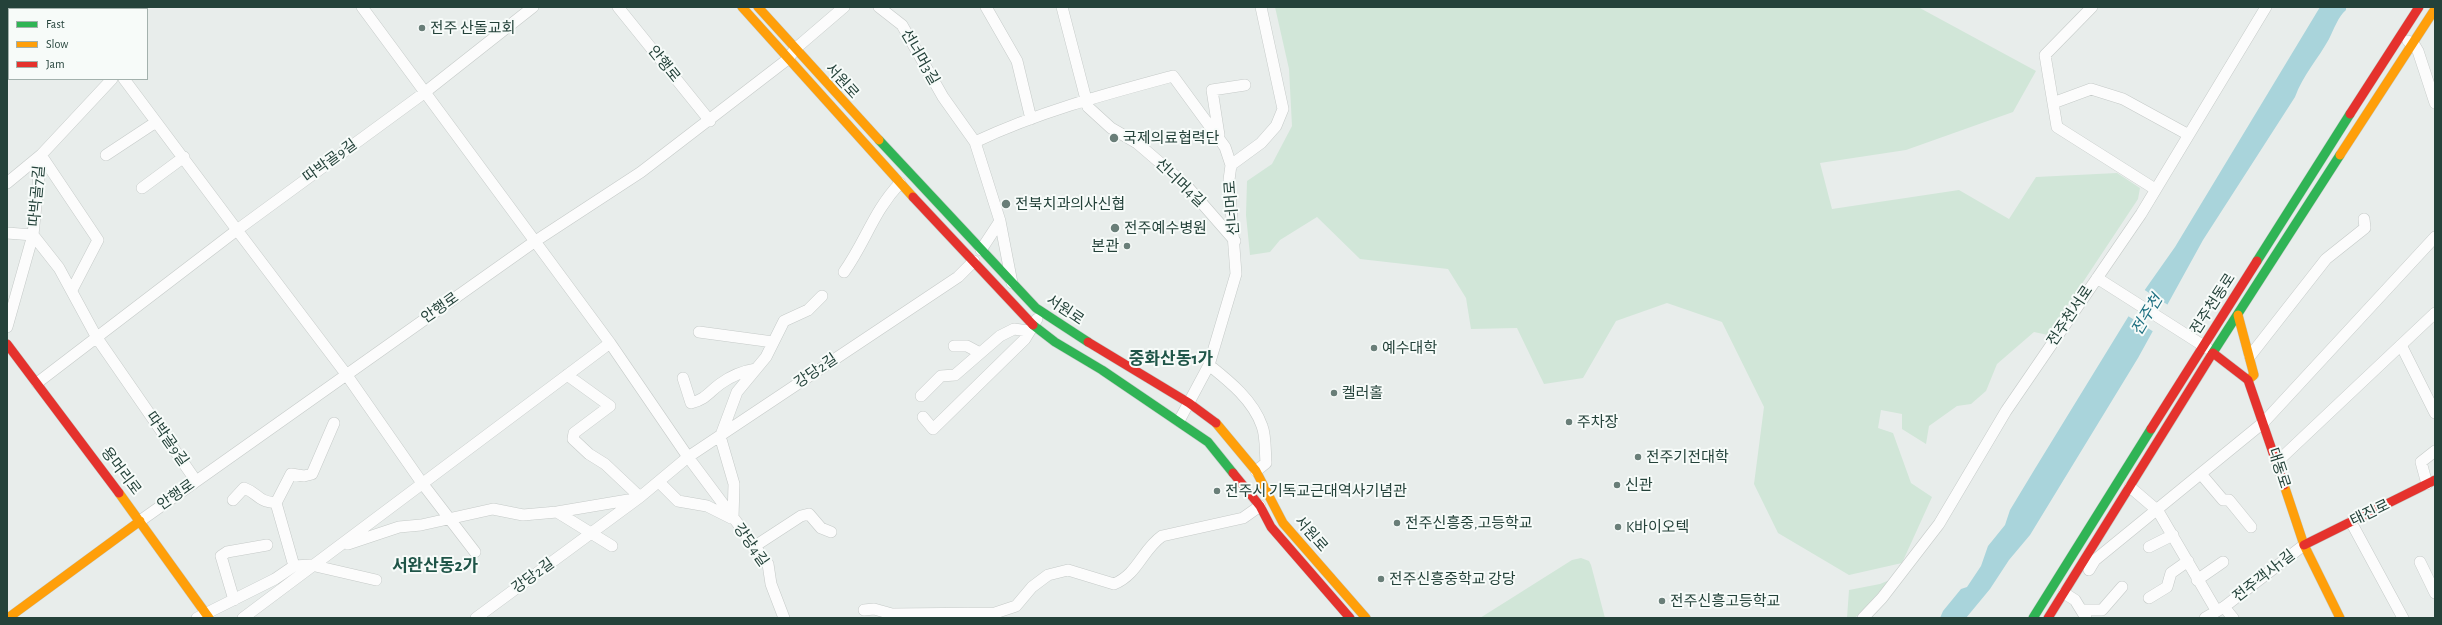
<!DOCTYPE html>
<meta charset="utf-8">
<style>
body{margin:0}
#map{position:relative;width:2442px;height:625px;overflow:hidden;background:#e8edeb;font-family:"Alegreya Sans",sans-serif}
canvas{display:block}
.frame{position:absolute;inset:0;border:8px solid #24423a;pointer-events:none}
.legend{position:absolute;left:8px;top:8px;width:140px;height:72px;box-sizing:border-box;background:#f7fbf9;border:1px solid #a3b1ad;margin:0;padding:5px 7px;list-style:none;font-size:12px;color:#24423a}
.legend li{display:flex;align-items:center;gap:8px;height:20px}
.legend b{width:20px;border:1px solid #a3b1ad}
</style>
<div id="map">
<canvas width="2442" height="625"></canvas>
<div class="frame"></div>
<ul class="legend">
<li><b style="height:5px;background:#30b455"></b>Fast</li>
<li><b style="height:5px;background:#ff9f0a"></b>Slow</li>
<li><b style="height:5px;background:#e5322d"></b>Jam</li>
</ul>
</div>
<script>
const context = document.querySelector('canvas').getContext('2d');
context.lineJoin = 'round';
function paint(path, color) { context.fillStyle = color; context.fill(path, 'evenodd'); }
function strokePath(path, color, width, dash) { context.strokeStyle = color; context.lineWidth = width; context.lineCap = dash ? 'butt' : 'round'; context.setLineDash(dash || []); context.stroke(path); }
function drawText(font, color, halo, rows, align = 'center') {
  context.font = font + ' "Alegreya Sans","Noto Sans KR",sans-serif'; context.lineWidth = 4; context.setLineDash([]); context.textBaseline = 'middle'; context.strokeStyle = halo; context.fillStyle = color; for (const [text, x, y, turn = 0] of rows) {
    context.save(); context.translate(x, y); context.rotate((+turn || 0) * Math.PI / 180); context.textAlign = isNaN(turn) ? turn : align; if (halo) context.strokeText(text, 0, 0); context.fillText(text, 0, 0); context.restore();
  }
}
paint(new Path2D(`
 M1275,7H1918L2036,71L2013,112L1906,150L1820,163L1832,209L1959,190L2009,219L2036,177L2117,173L2140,188L2138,199L2048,335L2034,332L1997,364L1986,391L1971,404L1957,406L1929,426L1926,444L1902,429V414L1881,410L1878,428L1893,433L1911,483L1932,497L1902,563L1849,575L1778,533L1754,484L1764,407L1722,322L1667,303L1616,321L1583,378L1544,384L1517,328L1471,329L1466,298L1448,269L1360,259L1317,217L1280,240L1270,252L1250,255L1246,215L1247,181L1272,164L1292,126L1289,69Z
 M1581,558L1589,561L1591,565L1605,618H1480L1572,560Z
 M1892,579L1855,618H1847L1849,590L1880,584Z`), '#d1e6d8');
paint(new Path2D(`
 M2320,7H2346V10C2338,17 2334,29 2329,39C2318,59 2303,75 2295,97L2203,240L2138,358L2030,535L2009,560L1990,589L1966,618H1940L1943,611L1961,589L1967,587L1981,566L1988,546L2005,525L2010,510L2036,467L2144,291L2175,247Z`), '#a9d4db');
paint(new Path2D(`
 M2143,289L2168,305L2154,332L2128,316Z`), '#e8edeb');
const street = new Path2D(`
 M70,7L71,9
 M362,7L610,343L688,457L768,564L771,584L784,618
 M618,7L710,121
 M879,7L902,25L943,97L975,142L1000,221L1012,283
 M986,7L1017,61L1031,119
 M1062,7L1088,107L1111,128L1137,143L1186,185L1235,241
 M2092,7L2045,55L2057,127L2155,189
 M55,9L58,7
 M2408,41L2415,46L2418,51L2435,103
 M7,43L9,42
 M124,79L237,230L424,93L533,7
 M2053,103L2091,89L2123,99L2187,134
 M1219,135L1212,90L1245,85
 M975,142C1038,112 1106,94 1173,76L1225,147L1231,165
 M41,155L98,240L72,290
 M106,155L156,122
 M7,183L41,155L112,79
 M142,188L184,157
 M7,233L33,235
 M33,235L59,268L97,338L196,481
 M981,250L1000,221
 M844,272C866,241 873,212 900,183
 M2097,278L2207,348
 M7,327L33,235L41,155
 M699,332L773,342
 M2401,345L2435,413
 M954,346H967L980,353
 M2250,356L2326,259L2365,228L2364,219
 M1209,365C1229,381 1253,400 1262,426C1266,436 1265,451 1266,463L1256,471
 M567,375L610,406L574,433L573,439L589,454L605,464L640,497
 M683,378L691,403C706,399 708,393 720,384C731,376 743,371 756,369
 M37,383L237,230L346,374L422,483L475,552
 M921,396L941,376L955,375L1000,336L1014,329L1028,331
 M923,417L933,429L1025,339L1037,319
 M1179,421L1209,365L1236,274L1229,180L1231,165L1261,143L1276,126L1283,109L1261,7
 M721,435L737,392L766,357L784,321L808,310L822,296
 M720,436L734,484L733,518
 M2277,462L2435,313
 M2201,474L2223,500H2229L2251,527
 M659,482L678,501L707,506L731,518
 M2427,484L2421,462L2435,451
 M2130,487L2158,511L2216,610
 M233,500L244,488C260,494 256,501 276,503
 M557,512L612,546
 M140,521L534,242L641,172L788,59L795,49L844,7
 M2351,522L2403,618
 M348,544L399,527L421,525L493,509L523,515L557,512L634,499
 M755,546L801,516L809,514L821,528L831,532
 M2149,547L2173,535
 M2420,562L2435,593
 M294,566L276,503L291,474L304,476L312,474L334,423
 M2089,570L2095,560L2264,422L2435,237
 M2197,580L2223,562
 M2064,593L2075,600L2086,618
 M2149,598L2167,587L2171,573L2188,561
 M234,600L221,556L227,552L267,545
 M2224,607L2233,618
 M864,610L874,609L892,614L995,613L1016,606L1032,587L1048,575L1068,570L1114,584C1138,574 1142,550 1162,536L1243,518L1260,506
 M2082,610H2102L2122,587
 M197,618L275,579L294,566L311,565L376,580
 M243,618L610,343
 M476,618L640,497L688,457L958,277L974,261
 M1863,618L1882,598L1939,524L2006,411L2141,214L2266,7
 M2205,618L2224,607L2304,545`);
const fast = new Path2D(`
 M879,140L1036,308L1088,342
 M2257,261L2350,114
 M1033,325L1055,342L1102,370L1208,442L1233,473
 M2212,354L2340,155
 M2033,618L2151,429`);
const slow = new Path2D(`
 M742,7L913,197
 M758,7L879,140
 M2340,155L2435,9
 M2238,315L2254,375L2248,380
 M1216,423L1256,471L1283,523L1366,618
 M2284,485L2304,545L2340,618
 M119,493L209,618
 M8,618L140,521`);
const jam = new Path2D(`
 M2350,114L2419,7
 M913,197L1033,325
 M1088,342L1189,403L1216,423
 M7,344L119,493
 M2213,353L2248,380L2284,485
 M2151,429L2257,261
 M1233,473L1260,506L1271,527L1350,618
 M2304,545L2435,480
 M2048,618L2212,354`);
strokePath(street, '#c5cac8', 12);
strokePath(fast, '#c3cbc8', 10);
strokePath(slow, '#c3cbc8', 10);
strokePath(jam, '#c3cbc8', 10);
strokePath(street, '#fcfcfc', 11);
strokePath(fast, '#30b455', 9);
strokePath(slow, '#ff9f0a', 9);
strokePath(jam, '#e5322d', 9);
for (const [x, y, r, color] of [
 [422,28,4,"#697e78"],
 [1114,138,5,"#697e78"],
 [1006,204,5,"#697e78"],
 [1115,228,5,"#697e78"],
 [1127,246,4,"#697e78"],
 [1374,348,4,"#697e78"],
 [1334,393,4,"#697e78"],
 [1569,422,4,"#697e78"],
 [1638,457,4,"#697e78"],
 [1617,485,4,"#697e78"],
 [1217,491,4,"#697e78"],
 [1397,523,4,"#697e78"],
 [1618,527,4,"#697e78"],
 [1381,579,4,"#697e78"],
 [1662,601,4,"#697e78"]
]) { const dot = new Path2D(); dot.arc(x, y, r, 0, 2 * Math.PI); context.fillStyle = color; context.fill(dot); strokePath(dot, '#f7fbf9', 1.5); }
drawText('15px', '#24423a', '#f7fbf9', [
 ["전주 산돌교회",430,28],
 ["국제의료협력단",1123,138],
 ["전북치과의사신협",1015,204],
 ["전주예수병원",1124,228],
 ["본관",1119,246,"right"],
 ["예수대학",1382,348],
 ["켈러홀",1342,393],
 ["주차장",1577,422],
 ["전주기전대학",1646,457],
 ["신관",1625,485],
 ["전주시 기독교근대역사기념관",1225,491],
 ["전주신흥중,고등학교",1405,523],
 ["K바이오텍",1626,527],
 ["전주신흥중학교 강당",1389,579],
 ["전주신흥고등학교",1670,601]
], 'left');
drawText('15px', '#24423a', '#f7fbf9', [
 ["선너머3길",920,57,60],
 ["안행로",664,64,51],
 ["서원로",842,81,48],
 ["따박골9길",330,161,-36],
 ["선너머4길",1180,183,44],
 ["따박골7길",37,196,-85],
 ["선너머로",1232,208,-94],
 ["전주천동로",2213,304,-57],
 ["안행로",440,308,-35],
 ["서원로",1065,310,34],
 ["전주천서로",2070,316,-56],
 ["강당2길",816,371,-34],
 ["따박골9길",167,439,55],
 ["대동로",2279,468,72],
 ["용머리로",121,471,53],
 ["안행로",176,495,-35],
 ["태진로",2370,513,-26],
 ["서원로",1311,534,49],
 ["강당4길",751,545,55],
 ["강당2길",533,576,-36],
 ["전주객사1길",2264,576,-38]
]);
drawText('italic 16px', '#1c6f80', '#f7fbf9', [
 ["전주천",2147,315,-59]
]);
drawText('bold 17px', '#1f5548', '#f7fbf9', [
 ["중화산동1가",1171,359],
 ["서완산동2가",435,566]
]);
</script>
